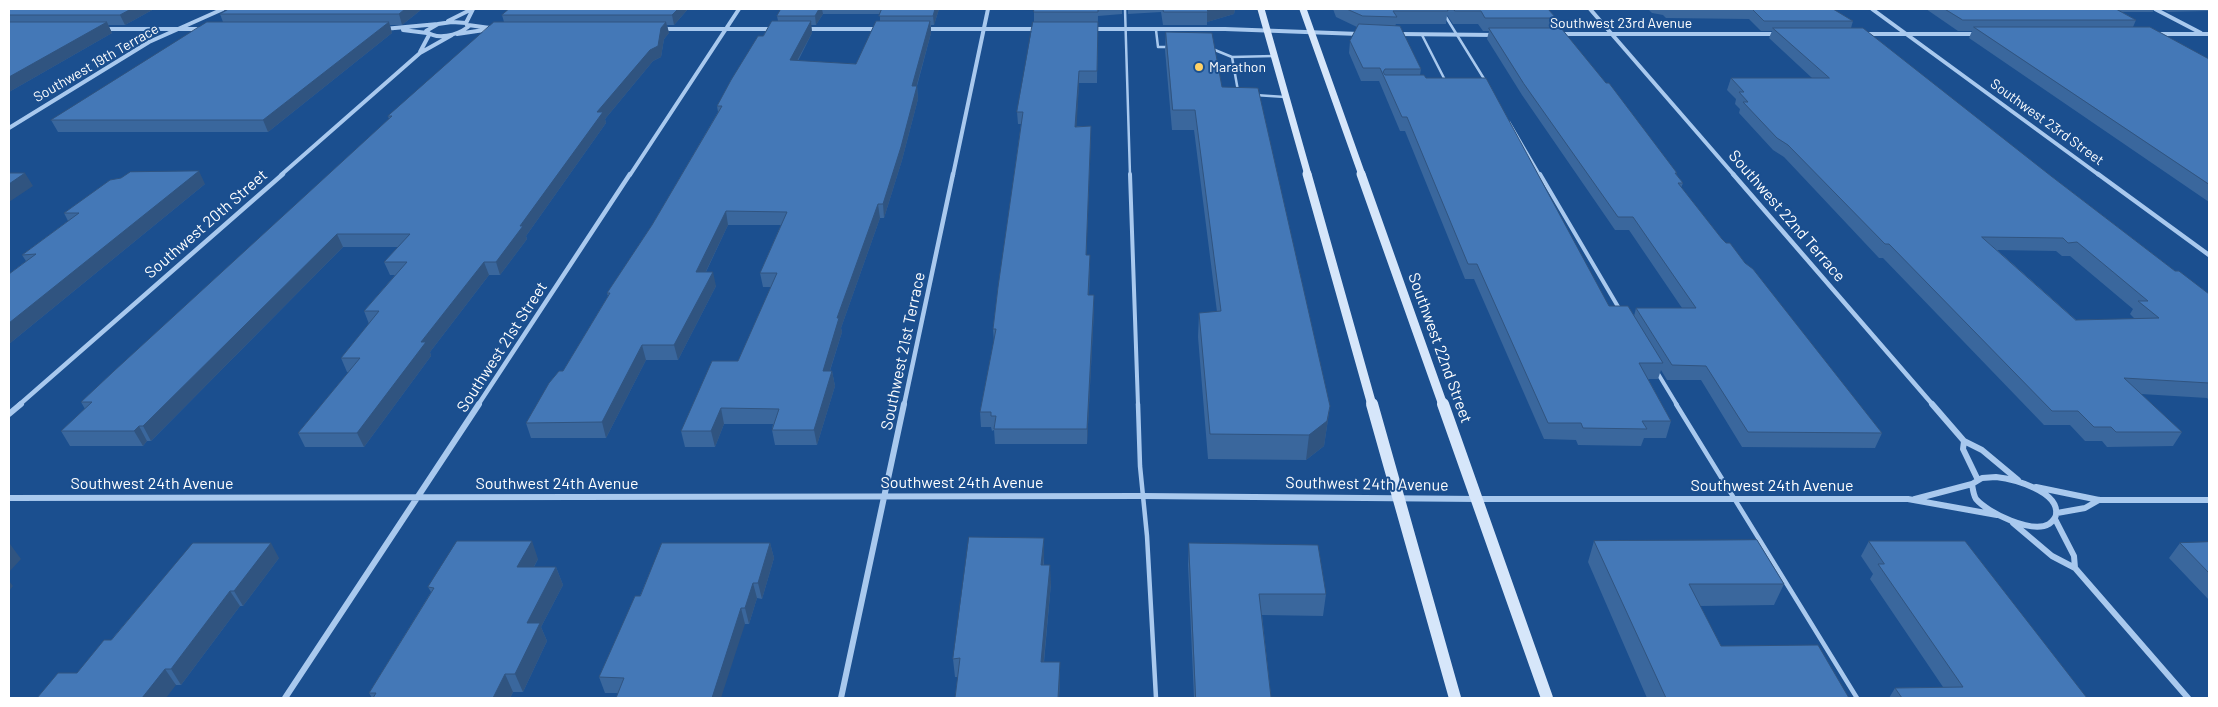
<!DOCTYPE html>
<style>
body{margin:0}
#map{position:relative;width:2218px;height:707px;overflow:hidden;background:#1b4f8f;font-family:Barlow,sans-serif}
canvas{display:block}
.frame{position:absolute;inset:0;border:10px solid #fff;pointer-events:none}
</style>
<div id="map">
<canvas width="2218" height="707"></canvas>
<div class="frame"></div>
</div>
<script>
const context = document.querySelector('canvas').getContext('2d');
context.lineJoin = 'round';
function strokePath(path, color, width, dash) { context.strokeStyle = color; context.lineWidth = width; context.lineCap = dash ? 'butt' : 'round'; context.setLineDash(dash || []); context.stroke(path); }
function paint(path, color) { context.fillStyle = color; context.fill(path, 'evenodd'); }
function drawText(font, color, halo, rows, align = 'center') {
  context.font = font + ' Barlow,sans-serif'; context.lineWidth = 4; context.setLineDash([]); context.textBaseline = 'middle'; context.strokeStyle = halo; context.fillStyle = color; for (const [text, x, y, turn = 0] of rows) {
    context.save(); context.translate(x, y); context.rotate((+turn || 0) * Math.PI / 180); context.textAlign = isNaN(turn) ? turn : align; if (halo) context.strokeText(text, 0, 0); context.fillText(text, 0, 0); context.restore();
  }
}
strokePath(new Path2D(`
 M1125,9L1130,175
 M1441,9L1486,82
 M1156,30L1158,47H1168
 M1422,35L1446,82
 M1210,48L1232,57
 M1238,91L1232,57L1274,56
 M1255,95L1285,97
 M1509,122L1540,175`), '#a9c9ee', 2.5);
strokePath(new Path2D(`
 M1130,174L1138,405
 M1540,174L1620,310
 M1657,372L1677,405`), '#a9c9ee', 4);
strokePath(new Path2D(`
 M1138,404L1140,466L1147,536L1156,698
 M1676,404L1857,698`), '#a9c9ee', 4.5);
strokePath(new Path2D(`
 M1590,9L1734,175
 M1872,9L2099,175
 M2155,9L2201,33
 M448,21L472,9
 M452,22L466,23L468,27C457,35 437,41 426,31L438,24Z
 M466,23L473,9
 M468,25L490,28
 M104,29H203
 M384,29L438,24
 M662,29H774
 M805,29H879
 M925,29H1036
 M1092,29H1225L1359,34
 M403,30L427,33
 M457,34L491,29
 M1400,34L1494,35
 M1560,34H1776
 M1865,34H1976
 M2157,34H2209
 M420,52L429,35
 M9,128L149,42L223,9
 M281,175L420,53L452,35
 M630,175L739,9
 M953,175L988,9`), '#a9c9ee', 4);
strokePath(new Path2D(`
 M1733,174L1933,405
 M2098,174L2209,255
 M19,405L283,174
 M478,405L630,174
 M904,405L953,174`), '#a9c9ee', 4.5);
strokePath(new Path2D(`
 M1932,404L1964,441L1982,450L2018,480
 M9,414L21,404
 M1964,441L1963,449L1977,478
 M1996,477C2013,479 2060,491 2056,515C2055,519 2053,521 2049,524C2032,534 1988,513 1976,499C1973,494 1973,489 1972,484L1982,478Z
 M2036,487L2099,500H2209
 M9,498L1142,496L1477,499H1908L1997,515
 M1915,499L1972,484
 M2057,513L2085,508L2099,500
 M2055,519L2074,556L2075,568
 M2013,523L2052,556L2075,568L2188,698
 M285,698L479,404
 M841,698L904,404`), '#a9c9ee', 6);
strokePath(new Path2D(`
 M1261,9L1308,175
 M1303,9L1362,175`), '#d6e6fa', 7);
strokePath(new Path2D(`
 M1307,174L1372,405
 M1361,174L1443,405`), '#d6e6fa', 9);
strokePath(new Path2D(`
 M1372,404L1455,698
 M1443,404L1547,698`), '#d6e6fa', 12);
paint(new Path2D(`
 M9,9H154L125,25H108L112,33L9,92Z
 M229,9H422L402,25H390L392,33L268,132H58L51,120L223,22L220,14Z
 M509,9H688L674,25H667L669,33L664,39L661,57L653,61L605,119L606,123L526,236L527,239L500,275H489L430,352L431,356L364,447H305L298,433L349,372H347L341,358L369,324L364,311L395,275H390L384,262L398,247H343L151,441H147L143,446H70L61,431L85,409L81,402L389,119L388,116L504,22L502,15Z
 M781,9H939L934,25H931V33L917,86L918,99L902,160L884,218H880L841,328L842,332L830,371H832L835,386L817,445H775L772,430L773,424H724L715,447H685L681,431L738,361L771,287H763L760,273L781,225H728L706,272L716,286L678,360H646L606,438H531L526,423L563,371L608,296L607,293L652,225L718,112L717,106L763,36L778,21L777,16ZM823,14H880V21L856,64L798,61L812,33L811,25H816Z
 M1034,9H1122V14L1098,16L1097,83H1079L1076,126H1091L1086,255L1090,269L1089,295H1094V309L1087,444H995L994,430L992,431L991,427H981L980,412L994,343L993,329L1021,124H1018L1017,112L1034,22Z
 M1128,9H1235L1234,14L1207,22V25H1163L1161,12L1128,14Z
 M1333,9H1548L1556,18L1554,28L1677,173L1676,174L1683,183L1681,188L1722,239L1882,433L1875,448L1742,447L1701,380H1667L1661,370L1658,379H1648L1671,421L1666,438H1644L1641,446L1578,445L1576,440L1544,439L1474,279H1465L1405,131H1400L1379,81H1361L1349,53L1350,41L1357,27L1336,17ZM1447,15L1453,24H1478L1483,31H1489L1487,39L1522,95L1615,230H1629L1682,308H1636L1634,316L1609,306L1426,78L1420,75L1421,69L1395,26L1396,24H1446Z
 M1648,9H1833L1853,21L1851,28L2051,176L2175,271L2209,294V400L2207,398L2141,394L2182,432L2173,446L2107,447L2102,441H2085L2070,425H2044L1883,258H1879L1784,157L1773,150L1739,113L1740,109L1735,104L1736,99L1727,90L1731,78H1812L1769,38L1772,31H1761L1749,19L1666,18L1663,15L1652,13ZM1997,250L2056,251L2062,256H2070L2133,309L2130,314L2135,319L2076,320Z
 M1926,9H2154L2153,12H2122L2136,20L2133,27L2209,59V202L1969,38L1972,31H1958Z
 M2162,9H2209V11L2168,12Z
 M1166,32L1222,87L1330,406L1324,446L1306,460L1208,459L1198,337L1199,313L1217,312L1194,130H1172L1165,50Z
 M205,184L9,344V274L26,261L22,255L68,221L64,213Z
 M1044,538V565L1051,583L1044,662L1060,680L1059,698H955L958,677H955L953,659Z
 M1594,541L1784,584L1774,605L1700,606L1721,646L1849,698H1647L1588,562Z
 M1869,541L2087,698H1889L1895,688L1943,687L1870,579L1873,574L1861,556Z
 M2209,542V600L2169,558L2180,543Z
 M770,543L774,558L762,599L757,598L749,624H745L618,693H605L599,677L640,596Z
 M1189,543L1326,594L1323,616L1262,615L1271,697L1347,698H1194L1188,565Z
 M279,558L243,606H240L181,685H176L111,640Z
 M538,559L534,567H556L563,585L541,627L547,641L523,692H513L510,698H372L369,693L431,592L428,587Z`), '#3a679d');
paint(new Path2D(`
 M131,9H154L125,25L120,15Z
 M405,9H422L402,25L399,14Z
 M678,9H688L674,25L672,15Z
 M819,9H822L823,14L816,25L815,16Z
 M935,9H939L934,25L933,16Z
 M1207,9H1235L1234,14L1207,22Z
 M811,21L812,33L791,72L790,60Z
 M930,21L931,33L913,99L912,86Z
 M107,22L112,33L9,92V77Z
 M389,22L392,33L268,132L263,120Z
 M666,22L669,33L664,39L661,57L653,61L605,119L606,123L526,236L527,239L500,275L496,262L597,112Z
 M1079,71V83L1076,139L1075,127Z
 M917,86L918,99L902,160L884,218L883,204Z
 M1091,126V139L1086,269V255Z
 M199,171L205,184L9,344V323Z
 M25,173L33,186L9,202V184Z
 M878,204L880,218L841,328L842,332L825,386L823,371L837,318Z
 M726,211L728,225L699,286L696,272Z
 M337,234L343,247L151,441L143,426Z
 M1090,255V269L1088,309V295Z
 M484,262L489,275L430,352L431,356L364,447L357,433L421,342Z
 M713,272L716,286L678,360L674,345Z
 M1094,295V309L1087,444V429Z
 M642,345L646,360L606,438L602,422Z
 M832,371L835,386L817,445L814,430Z
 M1330,406L1324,446L1306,460L1309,435Z
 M721,408L724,424L715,447L711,431Z
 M139,426L147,441L143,446L134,431Z
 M1044,538V556L1042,583L1041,565Z
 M532,541L538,559L524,585L517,567Z
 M271,543L279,558L243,606L234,591Z
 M770,543L774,558L762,599L758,583Z
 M10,544L21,559L9,572V545Z
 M1050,565L1051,583L1042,680L1041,662Z
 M556,567L563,585L541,627L547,641L523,692L515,674L527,623Z
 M9,581L13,586L9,591Z
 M753,583L757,598L749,624L745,608Z
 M230,591L240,606L181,685L171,669Z
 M741,608L745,624L721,698H712Z
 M1060,662V680L1059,698H1058Z
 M165,669L176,685L166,698H142Z
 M505,674L513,692L510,698H493Z`), '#305480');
const building = new Path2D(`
 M9,9H131L120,15H9Z
 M229,9H405L399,14H220Z
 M509,9H678L672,15H502Z
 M781,9H819L815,16H777Z
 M882,9H935L933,16H879Z
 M1034,9H1098V12H1034Z
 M1163,9H1207L1208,12H1164Z
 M1347,9H1447L1448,11H1393L1397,17L1363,16Z
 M1454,9H1548L1556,18H1485L1481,11H1455Z
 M1694,9H1833L1853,21H1764L1752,9Z
 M1945,9H2116L2136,20H1963Z
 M772,21H811L790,60L856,64L876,21H930L912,86H917L901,147L883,204H878L837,318H839L823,371H832L814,430H772L779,409L721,408L711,431H681L712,361H738L777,273H760L787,212L726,211L696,272H713L674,345H642L602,422L526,423L549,383L559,371H563L610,293H607L652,225L722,106H717L731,80L758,36H763Z
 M9,22H107L9,77Z
 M207,22H389L263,120H51Z
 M494,22H666L661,28L658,46L650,50L597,112H603L520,226H523L496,262H484L421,342H426L357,433H298L360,358H341L379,311H364L407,262H384L410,234H337L143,426H139L134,431H61L92,402H81L114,371L392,116H388Z
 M1033,22H1098L1097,71H1079L1075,127L1091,126L1086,255H1090L1088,295H1094L1087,429H994L996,416H991V412H980L996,329H993L998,287L1023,112H1017Z
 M1359,24L1400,26L1421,69H1385L1383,72L1385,75H1424L1426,78H1486L1609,306H1628L1663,363H1639L1671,421H1642L1647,429L1583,428L1581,423H1548L1477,264H1468L1407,117H1402L1380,68H1363L1350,41Z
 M1974,27H2150L2209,59V184Z
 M1489,28H1561L1606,83H1609L1677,173H1675L1683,183H1678L1722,239L1726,243H1730L1745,263L1753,269L1882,433L1748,432L1706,366L1672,365L1636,308H1696L1633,217H1618L1524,84Z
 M1773,28H1863L2051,176L2175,271H2179L2209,294V383L2124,378L2182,432H2116L2111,427H2094L2078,411H2052L1889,244H1885L1788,145L1777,138L1743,102H1748L1739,92H1744L1731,78H1829ZM1982,237L2063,238L2068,243L2077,242L2148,301H2138L2159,318L2076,320Z
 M1166,32L1212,33L1222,87L1258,88L1330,406L1327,421L1309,435L1210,434L1199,313L1221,311L1195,110H1173Z
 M199,171L9,323V274L36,254L22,255L79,213H64L110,180L121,178L130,172Z
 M9,173H25L9,184Z
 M969,537L1044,538L1041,565H1050L1041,662H1060L1058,698H955L960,658L953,659Z
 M1757,540L1784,584H1689L1721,646L1818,645L1849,698H1666L1594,541Z
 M457,541H532L517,567H556L527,623H540L515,674H505L493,698H373L376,693H369L434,588L428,587Z
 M1869,541H1965L2087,698H1902L1895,688L1963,687L1878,564H1884Z
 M2209,542V573L2180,543Z
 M193,543H271L234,591H230L171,669H165L142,698H37L58,673H77L104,640H111Z
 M662,543H770L758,583H753L745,608H741L712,698H616L624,678L599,677L635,596H640Z
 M1189,543L1318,545L1326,594H1259L1271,697L1347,698H1196Z`);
paint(building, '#4478b7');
strokePath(building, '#305480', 1);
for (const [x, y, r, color] of [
 [1199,67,5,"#ffd166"]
]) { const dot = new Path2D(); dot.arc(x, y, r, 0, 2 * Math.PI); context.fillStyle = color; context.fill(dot); strokePath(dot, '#1b4f8f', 2); }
drawText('14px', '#fff', '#1b4f8f', [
 ["Southwest 23rd Avenue",1621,23],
 ["Southwest 19th Terrace",96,63,-30],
 ["Southwest 23rd Street",2047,122,36]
]);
drawText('14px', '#fff', '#1b4f8f', [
 ["Marathon",1209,67]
], 'left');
drawText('16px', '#fff', '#1b4f8f', [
 ["Southwest 22nd Terrace",1787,216,49],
 ["Southwest 20th Street",206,224,-41],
 ["Southwest 21st Street",502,347,-57],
 ["Southwest 22nd Street",1440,348,70],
 ["Southwest 21st Terrace",903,351,-78],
 ["Southwest 24th Avenue",962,483],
 ["Southwest 24th Avenue",152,484],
 ["Southwest 24th Avenue",557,484],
 ["Southwest 24th Avenue",1367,484,1],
 ["Southwest 24th Avenue",1772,486]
]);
</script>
